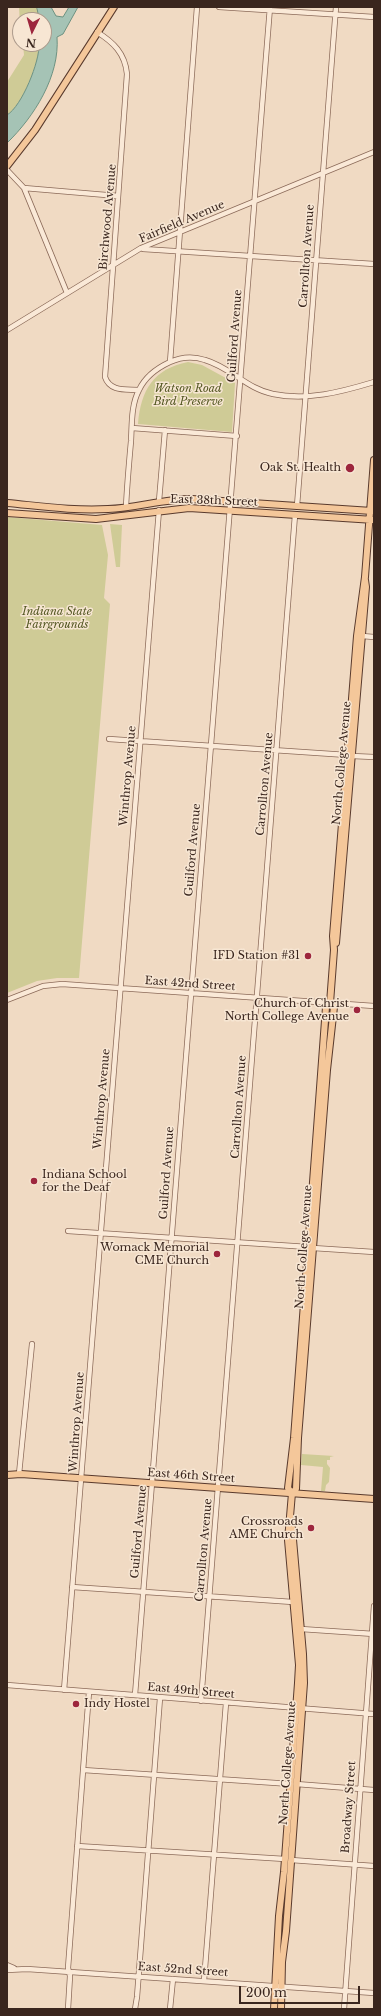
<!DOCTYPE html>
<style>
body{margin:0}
#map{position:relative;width:381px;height:2016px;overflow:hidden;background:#f0dac3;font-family:"Libre Baskerville",serif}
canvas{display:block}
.frame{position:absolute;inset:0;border:8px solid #3a261e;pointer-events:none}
.north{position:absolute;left:12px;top:12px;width:40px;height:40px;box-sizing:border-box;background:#f7e6d3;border:1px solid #ab998b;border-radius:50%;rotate:185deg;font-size:11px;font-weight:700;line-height:16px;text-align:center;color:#3a261e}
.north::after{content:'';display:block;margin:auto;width:14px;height:18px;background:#9d263d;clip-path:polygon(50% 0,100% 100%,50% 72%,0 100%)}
.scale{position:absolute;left:239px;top:1986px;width:121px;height:18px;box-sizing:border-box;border:2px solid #3a261e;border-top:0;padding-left:5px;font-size:12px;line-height:14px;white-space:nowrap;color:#3a261e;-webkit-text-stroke:3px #f7e6d3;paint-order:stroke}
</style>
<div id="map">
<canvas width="381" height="2016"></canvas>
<div class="frame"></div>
<div class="north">N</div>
<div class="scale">200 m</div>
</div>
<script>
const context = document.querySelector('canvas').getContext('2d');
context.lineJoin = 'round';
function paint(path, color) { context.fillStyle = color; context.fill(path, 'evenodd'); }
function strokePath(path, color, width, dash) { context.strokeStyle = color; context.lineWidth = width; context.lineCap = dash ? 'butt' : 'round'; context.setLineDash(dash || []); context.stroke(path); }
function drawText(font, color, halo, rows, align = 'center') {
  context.font = font + ' "Libre Baskerville",serif'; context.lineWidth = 3; context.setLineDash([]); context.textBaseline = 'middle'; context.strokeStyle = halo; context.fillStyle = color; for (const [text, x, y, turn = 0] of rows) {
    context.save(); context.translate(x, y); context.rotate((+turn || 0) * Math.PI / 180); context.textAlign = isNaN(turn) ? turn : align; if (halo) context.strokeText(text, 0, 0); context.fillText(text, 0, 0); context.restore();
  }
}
paint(new Path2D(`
 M19,7H37L40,20H20V25Z
 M23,44H39C40,61 22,106 7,115V82L24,55Z
 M188,362L202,365L235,383L232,432L138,424C141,390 153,369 188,362Z
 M7,517L102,525L108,555L104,598L110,604L79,978H57L37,981L7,993Z
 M110,524L122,525L120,567H116Z
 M302,1454L334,1456L330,1457V1460H327V1464L330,1468L329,1482L326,1485L325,1491H321L323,1467L301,1465Z`), '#cfcb96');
const water = new Path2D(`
 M37,7H51L56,16L63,17L69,7H78L63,34L57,37C60,76 34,117 7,143V115C22,106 40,61 39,44H44V20H40Z`);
paint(water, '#a5c3b5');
strokePath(water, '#6c9181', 1);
const minor = new Path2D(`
 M219,7L374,17
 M97,32C113,42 125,53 127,74L105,377C110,392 126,389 138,390
 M7,170L24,188L67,293
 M24,188L118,196
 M143,249L374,264
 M7,330L141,248L374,152
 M170,362L197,7
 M132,428L237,436
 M159,501L165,430
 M297,506L336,7
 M126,507C127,485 129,463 131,441C132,424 131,405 139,390C145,377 157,368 170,362C181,357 193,356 205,360C230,367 247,389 273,394C307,401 341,392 374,382
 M362,636L374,637
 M109,739L347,755
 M352,756L374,757
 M7,1000L43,986L62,984L374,1006
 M68,1231L308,1247
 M313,1248L374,1252
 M19,1474L32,1344
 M72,1587L293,1602
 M301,1629L374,1634
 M7,1685L374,1714
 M64,1690L159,510
 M135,1695L270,7
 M201,1701L295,515
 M83,1770L291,1784
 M296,1784L374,1790
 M77,1846L285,1859
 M291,1860L374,1866
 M7,1965L14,1968
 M7,1970L27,1969L374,1993
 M204,1981L226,1703
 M68,2009L70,1976L68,1968L89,1692
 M135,2009L137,1997L160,1698
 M170,2009L173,1979
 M344,2009L374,1606`);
const major = new Path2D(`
 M7,166L35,130L114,7
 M7,503C40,506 74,511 108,509C136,508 163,499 192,499L372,511
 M7,513L96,519L189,508L374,520
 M336,943L366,587L365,580
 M7,1475L21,1474L374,1499
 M292,1493L296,1489L298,1438L327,1070L334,1007L330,1003L334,950L333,936L357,636L365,577L374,460
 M274,2009L279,1916L284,1872L298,1683L299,1665L288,1540L292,1493L288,1488L294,1438L326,1007L330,1003
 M281,2009L282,1962L286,1931L304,1683L303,1654L292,1528`);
strokePath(minor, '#8b6a59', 6);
strokePath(major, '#593a2d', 8);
strokePath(minor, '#fae9d7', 4.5);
strokePath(major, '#f4c79a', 6);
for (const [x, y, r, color] of [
 [350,468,5,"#9d263d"],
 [308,956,4,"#9d263d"],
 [357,1010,4,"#9d263d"],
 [34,1181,4,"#9d263d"],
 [217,1254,4,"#9d263d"],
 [311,1528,4,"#9d263d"],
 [76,1704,4,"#9d263d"]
]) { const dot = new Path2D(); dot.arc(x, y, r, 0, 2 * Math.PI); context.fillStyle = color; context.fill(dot); strokePath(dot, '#f7e6d3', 1.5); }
drawText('11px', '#3a261e', '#f7e6d3', [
 ["Birchwood Avenue",108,217,-85],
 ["Fairfield Avenue",182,222,-23],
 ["Carrollton Avenue",307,256,-86],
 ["Guilford Avenue",235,336,-86],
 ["East 38th Street",214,501,2],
 ["North College Avenue",342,763,-85],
 ["Winthrop Avenue",128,776,-85],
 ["Carrollton Avenue",265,784,-85],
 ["Guilford Avenue",193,850,-85],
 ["East 42nd Street",190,984,4],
 ["Winthrop Avenue",102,1099,-85],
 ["Carrollton Avenue",239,1107,-86],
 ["Guilford Avenue",167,1173,-86],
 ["North College Avenue",304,1247,-86],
 ["Winthrop Avenue",77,1422,-86],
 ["East 46th Street",191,1476,4],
 ["Guilford Avenue",139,1532,-85],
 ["Carrollton Avenue",204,1550,-85],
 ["East 49th Street",191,1691,5],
 ["North College Avenue",288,1763,-86],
 ["Broadway Street",349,1807,-86],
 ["East 52nd Street",183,1970,4]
]);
drawText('italic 11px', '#545823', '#f7e6d3', [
 ["Watson Road",188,389],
 ["Bird Preserve",188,402],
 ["Indiana State",57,612],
 ["Fairgrounds",57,625]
]);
drawText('11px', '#3a261e', '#f7e6d3', [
 ["Oak St. Health",341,468],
 ["IFD Station #31",300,956],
 ["Church of Christ",349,1004],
 ["North College Avenue",349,1017],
 ["Indiana School",42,1175,"left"],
 ["for the Deaf",42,1188,"left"],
 ["Womack Memorial",209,1248],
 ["CME Church",209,1261],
 ["Crossroads",303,1522],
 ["AME Church",303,1535],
 ["Indy Hostel",84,1704,"left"]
], 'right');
</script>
